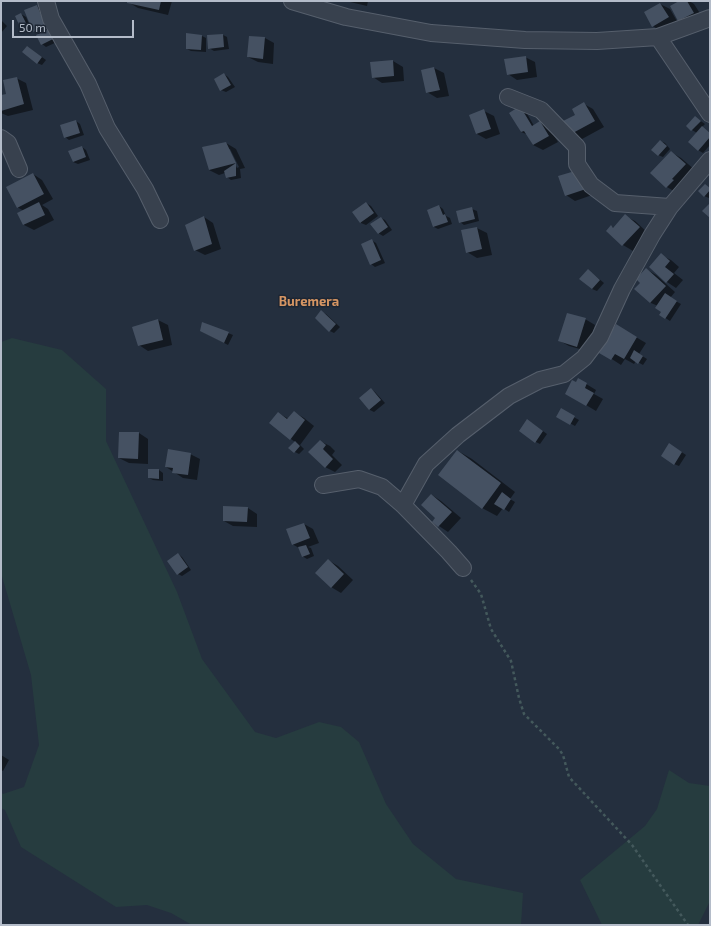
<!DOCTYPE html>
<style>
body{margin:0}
#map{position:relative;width:711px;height:926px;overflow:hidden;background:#242f3e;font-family:"Exo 2",sans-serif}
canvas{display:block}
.frame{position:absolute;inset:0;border:2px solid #b4bcc9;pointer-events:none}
.scale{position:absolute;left:12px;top:20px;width:122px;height:18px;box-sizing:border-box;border:2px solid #b4bcc9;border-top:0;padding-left:5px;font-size:12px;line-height:14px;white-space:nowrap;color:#b4bcc9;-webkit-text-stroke:3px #1d2633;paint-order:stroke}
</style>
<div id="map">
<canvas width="711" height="926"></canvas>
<div class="frame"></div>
<div class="scale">50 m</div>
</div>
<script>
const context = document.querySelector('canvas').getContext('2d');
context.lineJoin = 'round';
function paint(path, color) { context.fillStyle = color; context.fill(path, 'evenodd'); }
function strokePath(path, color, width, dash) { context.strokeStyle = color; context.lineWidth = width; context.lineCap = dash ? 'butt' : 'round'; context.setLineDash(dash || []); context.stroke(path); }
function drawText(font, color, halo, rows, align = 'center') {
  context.font = font + ' "Exo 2",sans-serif'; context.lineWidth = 3; context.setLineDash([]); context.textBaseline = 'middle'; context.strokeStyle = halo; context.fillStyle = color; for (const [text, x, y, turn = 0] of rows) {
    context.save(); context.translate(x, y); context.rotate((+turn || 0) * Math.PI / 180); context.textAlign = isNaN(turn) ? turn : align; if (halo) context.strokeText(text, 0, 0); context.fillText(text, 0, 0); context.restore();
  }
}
paint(new Path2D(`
 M12,338L62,350L106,389V441L177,592L202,659L255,732L276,738L319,722L341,727L359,742L386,804L413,844L456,879L523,893L521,925H192L171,913L147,905L116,907L21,847L5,810L1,808V792L3,794L24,787L39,745L31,675L1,573V342Z
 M669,770L689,783L710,786V901L698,925H602L580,880L645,826L657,809Z`), '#263c3f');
paint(new Path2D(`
 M128,1H172L168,15L138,8L128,2Z
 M346,1H368L367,6Z
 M681,1H689L694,4L703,18L689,26L679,21L671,7Z
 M660,4L670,9L678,23L662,32L653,26Z
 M37,6L46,12L57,42L46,47L42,44L39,34L34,31L32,28L26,31L21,28V14L26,17L30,26L32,25Z
 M1,20L7,26L1,33Z
 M223,35L227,37L229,49L214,51L209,48Z
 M202,36L206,38V52L191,51L187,49Z
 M265,38L274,43L273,64L258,62L248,57Z
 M28,47L46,60L42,65L37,63Z
 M525,57L535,62L537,77L517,80L508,74Z
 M393,61L403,67L404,81L382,83L373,77Z
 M434,68L444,73L449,96L437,98L427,92Z
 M224,74L228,77L235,87L226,92L221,90Z
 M16,78L26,83L33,110L8,116L1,113V96L7,94Z
 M584,104L593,109L604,127L582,139L572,134Z
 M525,110L534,126L540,122L549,128L558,142L543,150L533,145L527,134H526L521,132L511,113Z
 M484,111L494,116L500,134L486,139L477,134Z
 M695,117L705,124L702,127L710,133V145L703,153L698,150L697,133L692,130L687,126Z
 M76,121L80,124L84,135L69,140L65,137Z
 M660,141L665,143L670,149L663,157L658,155Z
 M226,143L236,149L245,168L240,169L241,178L231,180L227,177L225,173L219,175L209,170ZM228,149H230L239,167L237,168Z
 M82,147L86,150L90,160L78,164L73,162Z
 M671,152L681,158L695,170L677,193L667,187L652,173Z
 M574,172L595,194L575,201L566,195Z
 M33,174L42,180L53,199L42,205L48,209L54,220L34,230L24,225L18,213L24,211L17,207Z
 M705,185L710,188V197L709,198L704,196Z
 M366,203L371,206L378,216L366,225L361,223L353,212Z
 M439,206L443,209L446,216L450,218L452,224L438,229L434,227Z
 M472,209L477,211L479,221L464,225L460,222Z
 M625,216L635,221L648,233L633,251L623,245L607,231L611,227L614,228Z
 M204,217L213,223L221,249L205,255L195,250Z
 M381,218L385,220L392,230L383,236L378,233Z
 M477,228L487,233L492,255L477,258L467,252Z
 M371,240L376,243L385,263L375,267L371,264Z
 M661,255L671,260L679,267L674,273L683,280L676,288L667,282Z
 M646,269L656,275L675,292L670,298L681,304L670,321L661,315L663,312L658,306L651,303L636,289L642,283Z
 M592,273L604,283L597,291L592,289Z
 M321,312L326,314L340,327L334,333L330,331Z
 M585,319L595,325L587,351L569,346L560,341Z
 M158,320L168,325L172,345L148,351L139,345Z
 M617,326L646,343L639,354L647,359L643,365L636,361L634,364L625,359L621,365L601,352Z
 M205,333H228L233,335L228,345Z
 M578,379L596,390L594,394L603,399L596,411L566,393L576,384Z
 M371,389L375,392L385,403L374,412L370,410L360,398Z
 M561,410L579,420L575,426L557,416Z
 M294,412L304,418L314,426L300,445L304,449L299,454L295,452V442L270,423L278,413L289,419Z
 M532,423L547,434L540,444L536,442Z
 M139,433L148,439V464L129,463L119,458Z
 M320,441L330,446L335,451L332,455L342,465L335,472L325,467Z
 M674,447L686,455L679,466L674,464Z
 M458,451L472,459L515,492L510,499L515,502L509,512L503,508L497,516L482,508Z
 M190,454L200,459L197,480L183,478L166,467Z
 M159,470L163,473V481L153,480L149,478Z
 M432,495L441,501L461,518L448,532L439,526L433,521L437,518Z
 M248,508L257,514V527L233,526L224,521Z
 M304,524L313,529L319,543L308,547L311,548L314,556L307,559L302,556L299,548L292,544Z
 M178,554L182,557L191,570L182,576L178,574Z
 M328,560L338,566L353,580L341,593L331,587Z
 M1,755L9,760L3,771L1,770Z`), '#0007');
paint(new Path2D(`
 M127,1H161L159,10L127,3Z
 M679,1H687L694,13L678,21L670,6Z
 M660,3L669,17L652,27L644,12Z
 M37,5L46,27L33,32L24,10Z
 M21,13L27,25L21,29L15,16Z
 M49,29L53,39L41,45L36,35Z
 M186,33L202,35L201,50L186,49Z
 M223,34L224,47L208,49L207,35Z
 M249,36L265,37L263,59L247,57Z
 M27,46L42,57L37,64L22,52Z
 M526,56L528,72L507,75L504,59Z
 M393,60L394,76L372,78L370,62Z
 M434,67L440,90L426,93L421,70Z
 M224,73L231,85L220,91L214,79Z
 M17,77L24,104L1,111V95L6,94L3,80Z
 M584,102L595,121L571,134L563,121L575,115L572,109Z
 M520,106L532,126L540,121L549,136L533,145L524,131L521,132L509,113Z
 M484,109L491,129L476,134L469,115Z
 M695,116L701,121L691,131L686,126Z
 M76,120L80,133L64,138L60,125Z
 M702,126L710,133V137L698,151L688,142Z
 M660,140L667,146L658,156L651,150Z
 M226,142L236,163V176L226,178L224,171L236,163L209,170L202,147Z
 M82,146L86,157L73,162L68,151Z
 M671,151L686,164L672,179L674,180L666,188L650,173Z
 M575,171L579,182L583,181L586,189L565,196L558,176Z
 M33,173L44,194L17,208L6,187Z
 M705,184L710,188V190L704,197L698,191Z
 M39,202L45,215L23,225L17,213Z
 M366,202L374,213L360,223L352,212Z
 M710,203V218L702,211Z
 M439,205L443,215L445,214L448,222L433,227L427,210Z
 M472,207L475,219L459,223L456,211Z
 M625,214L640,227L622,246L606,231L611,225L613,228Z
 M204,216L212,244L194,251L185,225Z
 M381,217L388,227L378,234L370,224Z
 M477,227L482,249L466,253L461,230Z
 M372,239L381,260L370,265L361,244Z
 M661,253L670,261L665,267L674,274L666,283L649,267Z
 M646,268L666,286L650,303L634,289L640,283L636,279Z
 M588,269L600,280L592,289L579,279Z
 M665,293L677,301L665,319L659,315L661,312L655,308Z
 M321,310L336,324L329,332L315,318Z
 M567,313L586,318L577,347L558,341Z
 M158,319L163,340L138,346L132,327Z
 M202,322L229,332L224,343L200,331Z
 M616,324L637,337L624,359L615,354L611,360L599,353Z
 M634,350L643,356L638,364L630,358Z
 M578,378L587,383L585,388L594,393L586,406L565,394L572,380L576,382Z
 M371,388L381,400L369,410L359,398Z
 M561,408L575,416L570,425L556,417Z
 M294,411L305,420L290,440L269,423L278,412L287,419Z
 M527,419L543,431L535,443L519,431Z
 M119,432H139L138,459L118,458Z
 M320,440L326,445L323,449L333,459L325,468L308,452Z
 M295,441L300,446L294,453L288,448Z
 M669,443L682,452L674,465L661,456Z
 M168,449L191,453L188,475L172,473L173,468L165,467Z
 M457,450L501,483L482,509L438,475Z
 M148,469H159V479L148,478Z
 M502,492L511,499L504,510L494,504Z
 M431,494L452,512L438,527L432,522L435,518L421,505Z
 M223,506L248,507L247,522L223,521Z
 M304,523L310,538L292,545L286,529Z
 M306,545L310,554L302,557L298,547Z
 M178,553L188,567L177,575L167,561Z
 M328,559L344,574L331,588L315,573Z`), '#455162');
const minor = new Path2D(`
 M46,1L51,19L88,84L107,128L145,189L160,220
 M292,1L346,17L431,33L525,40L597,41L658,37L710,18
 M658,37L710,114
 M508,97L541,110L577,147V164L591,185L615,203L670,207
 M1,138L8,143L19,169
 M323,485L359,479L382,487L403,505L449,552L463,568
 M403,505L426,464L458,435L509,396L540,380L564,374L584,358L600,337L622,289L652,235L670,207L710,160`);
strokePath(minor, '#565f6c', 18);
strokePath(new Path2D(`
 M471,580L481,594L491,629L511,661L519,698L524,714L559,749L563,755L569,777L632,845L688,925`), '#44595c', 2.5, [3, 3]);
strokePath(minor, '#38414e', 16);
drawText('bold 13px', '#d59563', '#1d2633', [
 ["Buremera",309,302]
]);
</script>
